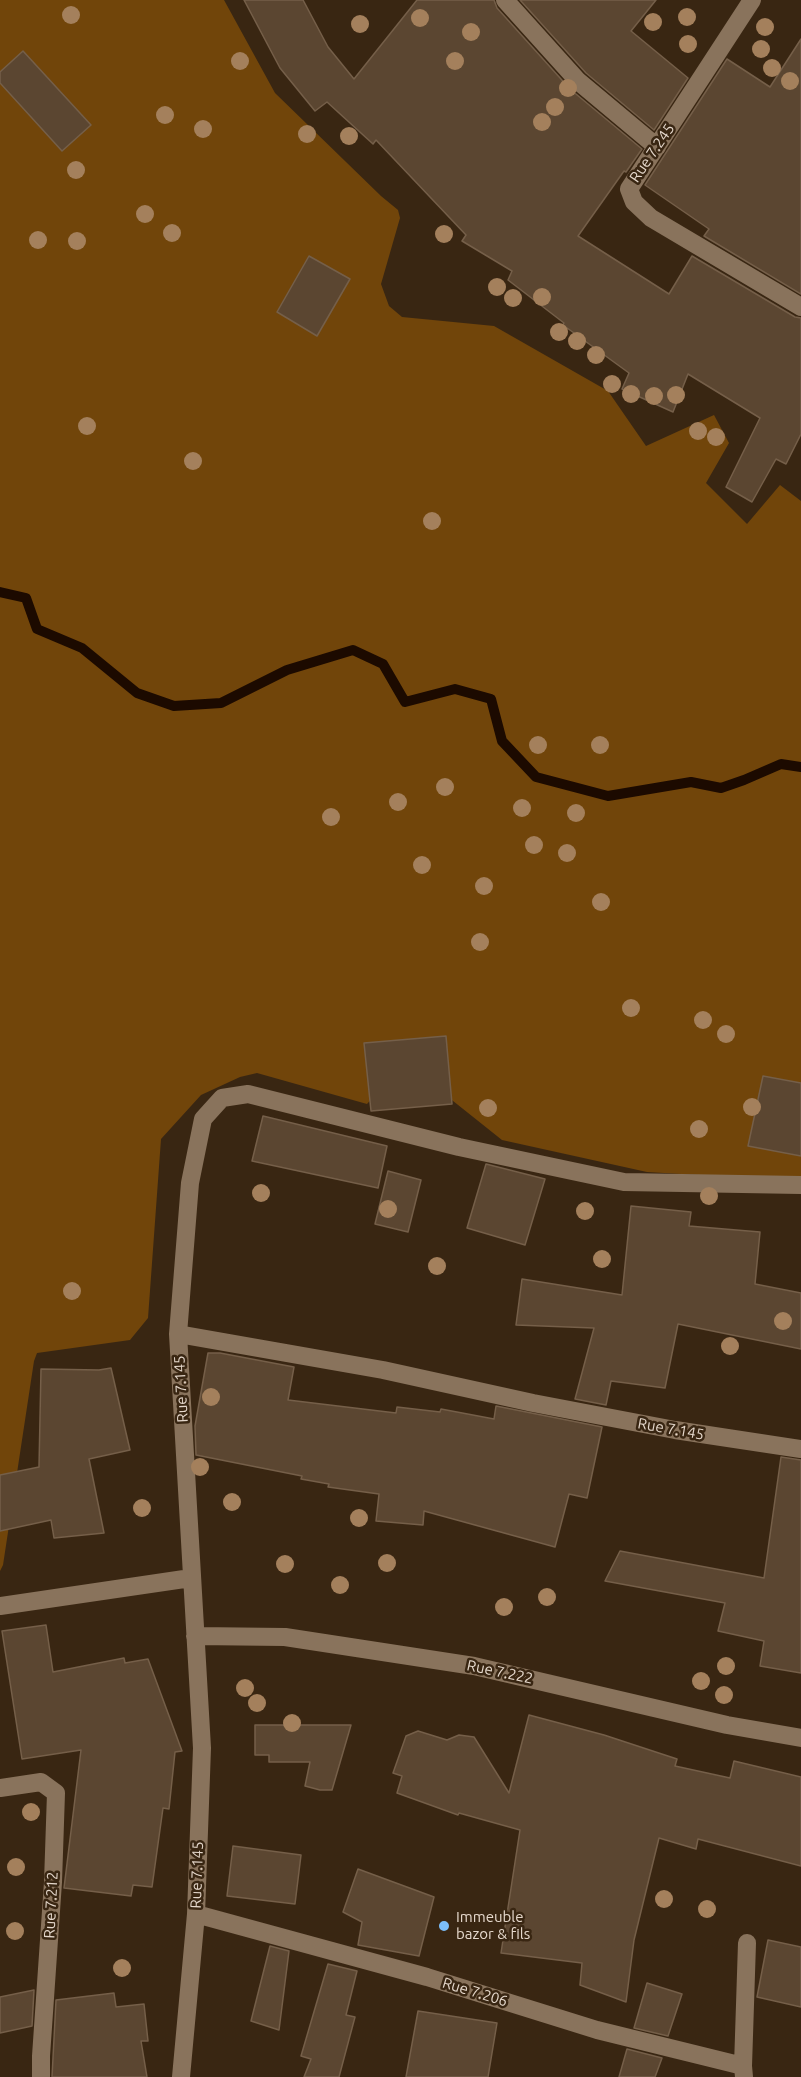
<!DOCTYPE html>
<style>
body{margin:0}
canvas{display:block;background:#392612}
</style>
<canvas width="801" height="2077"></canvas>
<script>
const context = document.querySelector('canvas').getContext('2d');
context.lineJoin = 'round';
function paint(path, color) { context.fillStyle = color; context.fill(path, 'evenodd'); }
function strokePath(path, color, width, dash) { context.strokeStyle = color; context.lineWidth = width; context.lineCap = dash ? 'butt' : 'round'; context.setLineDash(dash || []); context.stroke(path); }
function drawText(font, color, halo, rows, align = 'center') {
  context.font = font + ' Ubuntu,sans-serif'; context.lineWidth = 5; context.setLineDash([]); context.textBaseline = 'middle'; context.strokeStyle = halo; context.fillStyle = color; for (const [text, x, y, turn = 0] of rows) {
    context.save(); context.translate(x, y); context.rotate((+turn || 0) * Math.PI / 180); context.textAlign = isNaN(turn) ? turn : align; if (halo) context.strokeText(text, 0, 0); context.fillText(text, 0, 0); context.restore();
  }
}
paint(new Path2D(`
 M0,0H224L275,93L381,196L398,210L400,218L381,284L389,306L402,317L494,326L608,391L646,446L714,415L729,443L706,483L747,524L780,485L801,501V1181L647,1172L502,1140L428,1081L389,1079L367,1104L257,1073L240,1077L201,1095L161,1139L148,1318L130,1340L37,1353L34,1361L3,1565L0,1571Z`), '#71450a');
strokePath(new Path2D(`
 M0,592L26,598L37,629L82,648L137,693L174,706L221,703L287,670L353,650L383,664L405,702L455,689L491,699L502,741L536,777L608,796L691,782L721,788L744,780L781,764L801,767`), '#1c0a00', 10);
const building = new Path2D(`
 M244,0H303L328,47L354,79L417,0H494L497,8L570,89L642,149L626,172L624,171L578,236L669,294L692,256L795,317L801,318V434L786,464L776,459L752,502L726,487L760,418L688,374L673,412L622,389L629,373L563,325L564,323L508,280L512,271L462,241L466,235L376,140L373,144L327,102L315,111L280,68Z
 M520,0H656L631,31L688,78L654,130L586,73Z
 M801,39V294L704,236L709,229L645,185L727,59L770,87Z
 M23,51L91,125L62,151L0,83V72Z
 M309,256L350,279L317,336L277,312Z
 M446,1036L452,1104L371,1111L364,1043Z
 M763,1076L801,1083V1156L748,1146Z
 M263,1116L387,1146L378,1188L252,1161Z
 M486,1164L545,1179L525,1245L467,1228Z
 M388,1171L421,1180L408,1232L375,1224Z
 M631,1206L691,1212L689,1226L760,1232L755,1284L801,1293V1349L678,1324L665,1388L611,1381L606,1405L575,1399L594,1328L516,1325L522,1279L622,1295Z
 M208,1353H220L294,1367L288,1400L396,1413L397,1407L440,1412L441,1409L494,1419L496,1406L602,1427L587,1498L569,1494L555,1547L424,1511L423,1525L376,1521L379,1494L328,1487L329,1484L301,1479L302,1476L196,1455L195,1426Z
 M111,1368L130,1450L89,1459L104,1533L54,1538L51,1520L0,1531V1475L39,1467L41,1369L99,1370Z
 M781,1457L801,1460V1673L760,1666L764,1641L718,1631L725,1603L605,1581L620,1551L764,1578Z
 M46,1625L53,1672L124,1658L125,1663L148,1659L182,1751L175,1752L169,1809L163,1808L152,1887L133,1885L131,1896L64,1888L81,1750L22,1759L2,1631Z
 M529,1715L604,1735L677,1759L675,1766L730,1778L734,1761L801,1777V1866L698,1839L696,1849L659,1838L634,1940L626,2002L580,1985L582,1963L501,1953L520,1830L459,1813L458,1815L397,1793L402,1776L393,1773L406,1736L418,1731L447,1740L459,1735L474,1737L509,1793Z
 M255,1725H351L332,1790H320L305,1786L310,1762H269V1755H255Z
 M233,1846L301,1855L295,1904L227,1896Z
 M358,1869L434,1897L419,1956L358,1945L362,1922L343,1912Z
 M768,1940L801,1947V2007L757,1997Z
 M270,1946L289,1951L279,2030L251,2021Z
 M328,1964L357,1971L346,2015L355,2017L339,2077H304L311,2059L301,2056Z
 M647,1983L682,1994L668,2036L634,2028Z
 M34,1990L32,2026L0,2033V1997Z
 M114,1993L116,2007L144,2004L148,2041H141L147,2077H52L56,2000Z
 M418,2011L497,2023L488,2077H406Z
 M627,2049L662,2058L655,2077H619Z`);
paint(building, '#5b4631');
strokePath(building, '#755f49', 1.5);
strokePath(new Path2D(`
 M505,0L578,81L657,147
 M752,0L629,189L634,202L651,218L801,307
 M178,1334L190,1183L203,1119L222,1098L248,1094L459,1147L624,1182L801,1185
 M0,1606L191,1578
 M195,1636L285,1637L474,1666L727,1725L801,1738
 M0,1788L41,1782L56,1793L53,1882L41,2056V2077
 M196,1914L427,1977L597,2030L743,2066L744,2077
 M743,2066L747,1943
 M181,2077L196,1914L202,1748L178,1334L383,1370L533,1403L675,1430L801,1449`), '#89735c', 18);
context.fillStyle = '#a4805c';
for (const [x, y] of [
 [71,15],
 [687,17],
 [420,18],
 [653,22],
 [360,24],
 [765,27],
 [471,32],
 [688,44],
 [761,49],
 [240,61],
 [455,61],
 [772,68],
 [790,81],
 [568,88],
 [555,107],
 [165,115],
 [542,122],
 [203,129],
 [307,134],
 [349,136],
 [76,170],
 [145,214],
 [172,233],
 [444,234],
 [38,240],
 [77,241],
 [497,287],
 [542,297],
 [513,298],
 [559,332],
 [577,341],
 [596,355],
 [612,384],
 [631,394],
 [676,395],
 [654,396],
 [87,426],
 [698,431],
 [716,437],
 [193,461],
 [432,521],
 [538,745],
 [600,745],
 [445,787],
 [398,802],
 [522,808],
 [576,813],
 [331,817],
 [534,845],
 [567,853],
 [422,865],
 [484,886],
 [601,902],
 [480,942],
 [631,1008],
 [703,1020],
 [726,1034],
 [752,1107],
 [488,1108],
 [699,1129],
 [261,1193],
 [709,1196],
 [388,1209],
 [585,1211],
 [602,1259],
 [437,1266],
 [72,1291],
 [783,1321],
 [730,1346],
 [211,1397],
 [200,1467],
 [232,1502],
 [142,1508],
 [359,1518],
 [387,1563],
 [285,1564],
 [340,1585],
 [547,1597],
 [504,1607],
 [726,1666],
 [701,1681],
 [245,1688],
 [724,1695],
 [257,1703],
 [292,1723],
 [31,1812],
 [16,1867],
 [664,1899],
 [707,1909],
 [15,1931],
 [122,1968]
]) { context.beginPath(); context.arc(x, y, 9, 0, 2 * Math.PI); context.fill(); }
for (const [x, y, r, color] of [
 [444,1926,6,"#7cbef9"]
]) { const dot = new Path2D(); dot.arc(x, y, r, 0, 2 * Math.PI); context.fillStyle = color; context.fill(dot); strokePath(dot, '#392612', 2); }
drawText('15px', '#e5d8cc', '#392612', [
 ["Rue 7.245",652,153,-56],
 ["Rue 7.145",181,1389,-93],
 ["Rue 7.145",671,1429,10],
 ["Rue 7.222",500,1672,12],
 ["Rue 7.145",197,1875,-88],
 ["Rue 7.212",51,1905,-87],
 ["Rue 7.206",475,1992,17]
]);
drawText('15px', '#e5d8cc', '#392612', [
 ["Immeuble",456,1917],
 ["bazor & fils",456,1934]
], 'left');
</script>
